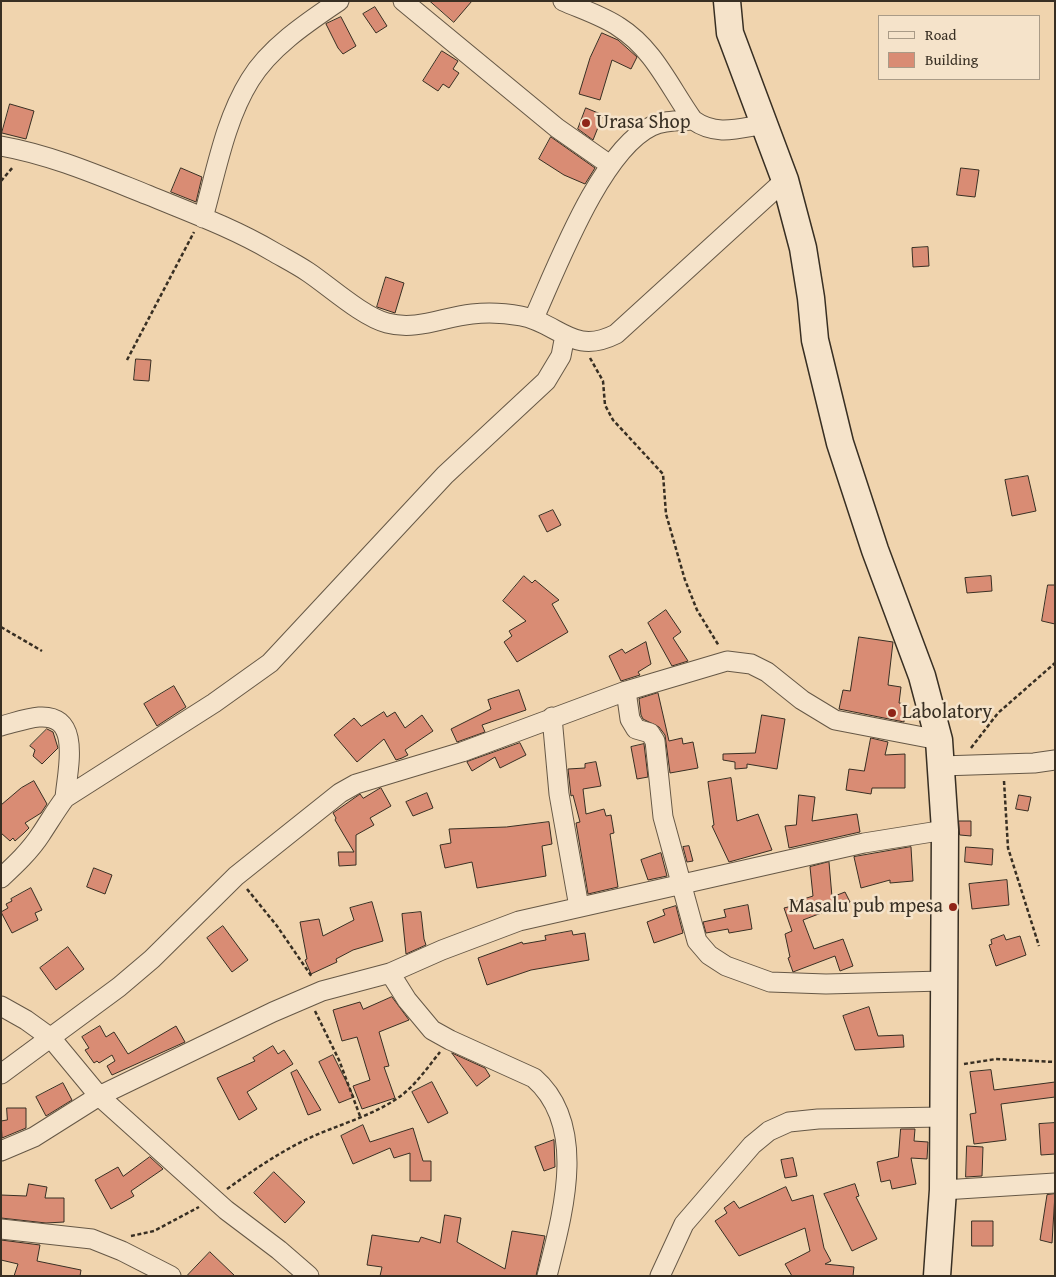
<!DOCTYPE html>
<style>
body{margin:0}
#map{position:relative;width:1056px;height:1277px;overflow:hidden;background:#f0d4ae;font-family:"Gentium Book Plus",serif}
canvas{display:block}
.frame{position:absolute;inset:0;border:2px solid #382f23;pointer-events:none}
.legend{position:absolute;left:878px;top:15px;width:162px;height:65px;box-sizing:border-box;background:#f5e3ca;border:1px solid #a99b87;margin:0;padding:6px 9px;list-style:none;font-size:15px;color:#382f23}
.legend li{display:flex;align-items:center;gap:10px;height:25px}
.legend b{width:25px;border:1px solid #a99b87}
</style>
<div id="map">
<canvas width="1056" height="1277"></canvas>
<div class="frame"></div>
<ul class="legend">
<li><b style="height:6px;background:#f5e3ca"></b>Road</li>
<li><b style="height:14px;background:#d98c74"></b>Building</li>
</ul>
</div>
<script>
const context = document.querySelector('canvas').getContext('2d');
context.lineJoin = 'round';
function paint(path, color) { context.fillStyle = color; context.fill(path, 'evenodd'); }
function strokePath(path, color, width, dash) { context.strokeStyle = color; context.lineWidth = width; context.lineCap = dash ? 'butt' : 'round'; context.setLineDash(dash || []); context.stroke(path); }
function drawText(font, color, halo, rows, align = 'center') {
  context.font = font + ' "Gentium Book Plus",serif'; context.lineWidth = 5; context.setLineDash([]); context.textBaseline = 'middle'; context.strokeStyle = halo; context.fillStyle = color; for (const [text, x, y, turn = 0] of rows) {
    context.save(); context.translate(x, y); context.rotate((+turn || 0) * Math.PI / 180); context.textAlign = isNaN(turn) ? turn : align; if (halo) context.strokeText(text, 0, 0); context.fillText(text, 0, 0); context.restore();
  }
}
const building = new Path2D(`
 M430,1H472L454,22Z
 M375,7L387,26L376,33L363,14Z
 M341,17L356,46L343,54L338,48L326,24Z
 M602,33L618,40L637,57L631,69L612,60L600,100L579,94L590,58Z
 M442,51L458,61L453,69L459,73L449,88L443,84L438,91L423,81Z
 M10,104L34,111L26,139L2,133Z
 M586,108L603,115L593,140L578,129Z
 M551,137L595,168L585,184L564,175L539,159Z
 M181,168L202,177L196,202L171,192Z
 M961,168L979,170L975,197L957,195Z
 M928,247L929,266L913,267L912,248Z
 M386,277L404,283L395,313L377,307Z
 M136,359L151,360L149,381L134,380Z
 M1028,476L1036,511L1012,516L1005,480Z
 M553,510L561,525L547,532L539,516Z
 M524,576L532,583L535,580L559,600L552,604L568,632L517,662L504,642L512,636L509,631L526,621L503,601Z
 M991,576L992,591L967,593L965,578Z
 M1048,585H1055V624L1042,621Z
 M666,610L681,632L673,638L688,661L672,666L648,623Z
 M859,637L893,642L888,685L901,687L899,703L905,704L904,722L839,709L843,690L850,691Z
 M646,642L651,664L638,672L640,675L621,681L609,656L622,649L625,653Z
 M174,686L186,707L157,726L144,704Z
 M519,690L526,710L482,725L485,732L457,742L451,729L491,709L488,700Z
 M658,693L669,741L682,738L683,744L693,742L698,768L670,773L665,735L659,727L643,719L641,715L639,699Z
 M384,712L387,717L395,712L405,728L422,715L433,731L405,750L408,755L402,758L396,760L384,739L357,762L334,735L354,718L361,726Z
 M762,715L785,719L777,769L747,764V768L735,769V762L723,760V754L755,753Z
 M47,729L53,732L58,748L42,764L33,756L35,750L30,746Z
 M871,738L888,742L885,755L905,754V788H872L871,794L846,790L849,769L864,771Z
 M520,743L526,755L500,768L495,757L472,771L467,762Z
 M644,744L648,777L637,779L631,747Z
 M596,762L601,786L583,789L586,814L604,809L606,816L611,815L614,833L610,834L618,887L588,894L576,823L580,822L573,795L571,796L568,769L585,768V764Z
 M731,778L737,821L758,814L772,850L729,862L712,826L714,825L708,782Z
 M34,781L47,804L41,813L25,823L29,828L24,833L15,841L13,838L10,841L1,833V805L21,788Z
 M381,788L391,806L370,818L374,825L356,835V865L339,866L338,852H354L335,820L336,818L333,813L360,794L363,798Z
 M427,793L433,808L413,816L406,802Z
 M799,795L815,797L812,821L857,814L860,832L789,848L785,826L796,825Z
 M1019,795L1031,797L1028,811L1016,809Z
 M959,821H971V836L960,835Z
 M549,822L552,844L542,846L546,876L477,888L472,862L445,868L440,845L451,843L449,829L506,827Z
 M689,846L693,861L687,862L683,847Z
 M911,847L913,881L890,883V880L861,888L854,857Z
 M966,847L993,849L992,865L965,862Z
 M661,853L667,876L648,880L641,860Z
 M829,862L832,897L845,892L850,902L803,920L814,949L843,939L853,966L840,971L835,956L793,972L788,958L790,957L785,934L792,931L784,908L792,906L791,903L813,896L810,867Z
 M94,868L112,875L105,894L87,887Z
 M1007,880L1009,905L972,909L969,884Z
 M31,888L42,910L35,913L38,920L12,933L1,912L8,908L6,904L12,901L11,899Z
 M372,902L383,941L353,950L336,959L337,962L311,974L305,960L307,959L300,922L319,919L323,936L354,920L350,908Z
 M748,905L752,929L729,933L728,929L706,933L703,922L726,917L724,910Z
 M676,906L683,933L654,943L647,922L665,915L663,910Z
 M421,912L424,939L426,945L406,954L402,914Z
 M223,926L248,960L232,972L207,938Z
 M572,931L573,935L585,933L589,960L531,970L487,985L478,958L522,942L523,944L546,940L545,936Z
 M1004,935L1006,940L1020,936L1026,955L996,966L989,945L992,944L991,940Z
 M68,947L84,969L56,990L40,968Z
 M392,997L409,1020L379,1032L389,1066L384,1067L395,1098L362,1109L353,1086L370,1080L357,1037L342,1041L333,1010L360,1002L363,1009Z
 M869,1007L878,1036L903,1035L904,1047L855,1050L843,1016Z
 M100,1026L106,1037L114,1032L128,1054L176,1026L185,1042L112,1075L107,1066L115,1061L112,1055L99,1063L97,1061L94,1063L85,1050L89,1048L82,1037Z
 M273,1046L278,1054L284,1050L293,1064L247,1092L257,1109L239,1120L217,1078L255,1061L253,1058Z
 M452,1053L485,1068L490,1076L477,1086Z
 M333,1055L354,1097L339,1103L319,1062Z
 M297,1070L321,1110L308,1115L291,1073Z
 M991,1070L994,1090L1055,1082V1097L1001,1104L1006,1140L974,1144L970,1114L976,1113L970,1072Z
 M432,1082L448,1113L428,1123L412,1092Z
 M63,1083L72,1100L46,1116L36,1097Z
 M7,1108H26V1128L2,1138L1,1121L7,1120Z
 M1055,1123V1154L1041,1155L1039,1124Z
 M363,1125L370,1142L413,1128L423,1161H431V1181H410V1153L394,1158L390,1148L353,1164L341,1136Z
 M901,1129H915L914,1141L928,1142L927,1159L911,1158L916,1184L892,1189L890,1180L881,1182L877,1162L898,1157Z
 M554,1140L555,1167L544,1171L535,1147Z
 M967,1146L983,1147L982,1176L966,1177Z
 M150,1157L163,1169L131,1191L134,1196L111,1209L95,1180L118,1167L123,1176Z
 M793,1158L797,1176L785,1178L781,1160Z
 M274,1172L305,1202L285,1223L254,1193Z
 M29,1184L47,1187L45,1198H64V1222L46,1223L1,1218V1195L26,1196Z
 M855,1184L859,1196L856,1197L877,1239L852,1251L824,1194Z
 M786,1187L792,1201L813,1195L824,1248L831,1261L825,1264L854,1267L853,1276H792L785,1264L810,1251L805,1228L739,1256L715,1221L727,1213L724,1208L734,1201L739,1208Z
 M1055,1194L1052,1243L1040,1240L1047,1195Z
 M445,1215L461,1218L457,1242L505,1269L512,1231L545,1236L536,1276H380L382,1267L367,1265L372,1235L419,1242L421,1237L440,1243Z
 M972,1221H993V1246H972Z
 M1,1240L40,1245L37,1261L81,1270L80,1276H14L18,1264L1,1260Z
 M210,1252L235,1276H187Z`);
paint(building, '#d98c74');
strokePath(building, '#382f23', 1);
const street = new Path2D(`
 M403,1L557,128L610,165
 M563,1C581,9 603,16 619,27C654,49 670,88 693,120C717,137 739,128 766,124
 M1,146C52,155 100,176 148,195C189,212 233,228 272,251C284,258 296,264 308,272C329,286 363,317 387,323C417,331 443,317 472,314C488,312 505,313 521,316C559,323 573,356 616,334L785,180
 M203,218C216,172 225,120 250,80C270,47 308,22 339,1
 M534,318C557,267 601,150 652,126C664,120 680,121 693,120
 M626,691L630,719L636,729L650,733L655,741L663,817L697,941L709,955L726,966L770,982L826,984L943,981
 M552,717L559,794L579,907
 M1,726C13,723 27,718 39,717C83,714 67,771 65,798
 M941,766L1034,763L1055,760
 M1,878C15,865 30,851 41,834C49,822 56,810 65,798L214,703L270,663L445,475L546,381L561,356L565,335
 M390,973L407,1000L432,1030L450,1040L534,1078C589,1126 562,1216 547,1276
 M1,1006L26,1020L51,1038L99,1096L226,1210L279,1250L309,1276
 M1,1074L119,987L152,959L236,876L340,793L356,784L462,752L626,691L727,661L751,664L767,672L802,700L835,720L939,740
 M1,1151L34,1137L99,1096L273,1012L322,991L390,973L442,950L519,921L864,843L945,830
 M943,1190L1055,1183
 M1,1229L92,1239L122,1251L171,1276
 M660,1276L684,1224L752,1145L769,1131L789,1122L818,1119L943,1117`);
const secondary = new Path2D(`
 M727,1L730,33L785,180L803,248L811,298L815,340L840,443L875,550L922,676L939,740L945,830L943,1190L937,1276`);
strokePath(street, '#665846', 21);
strokePath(secondary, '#382f23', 29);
strokePath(new Path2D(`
 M1,181L13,167
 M590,358L603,381L605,405L613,420L663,474L666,514L685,580L697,610L719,646
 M127,360L194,232
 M1,627L42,651
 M971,748L998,713L1055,663
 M1004,781L1008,848L1039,946
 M247,889L277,926L312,977
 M315,1011L339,1060L360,1116
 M964,1064L996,1059L1055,1062
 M227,1189C252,1171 277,1154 305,1140C336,1125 374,1116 402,1095C417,1083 428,1067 440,1052
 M131,1236L154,1231L199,1207`), '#382f23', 2.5, [4, 2.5]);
strokePath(street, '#f5e3ca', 19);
strokePath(secondary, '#f5e3ca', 26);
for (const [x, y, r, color] of [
 [586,123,5,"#8f2418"],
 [892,713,5,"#8f2418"],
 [953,907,5,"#8f2418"]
]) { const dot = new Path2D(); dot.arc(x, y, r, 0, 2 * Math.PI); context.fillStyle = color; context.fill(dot); strokePath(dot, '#f5e3ca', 2); }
drawText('20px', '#382f23', '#f5e3ca', [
 ["Urasa Shop",596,123],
 ["Labolatory",902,713],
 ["Masalu pub mpesa",943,907,"right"]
], 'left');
</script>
